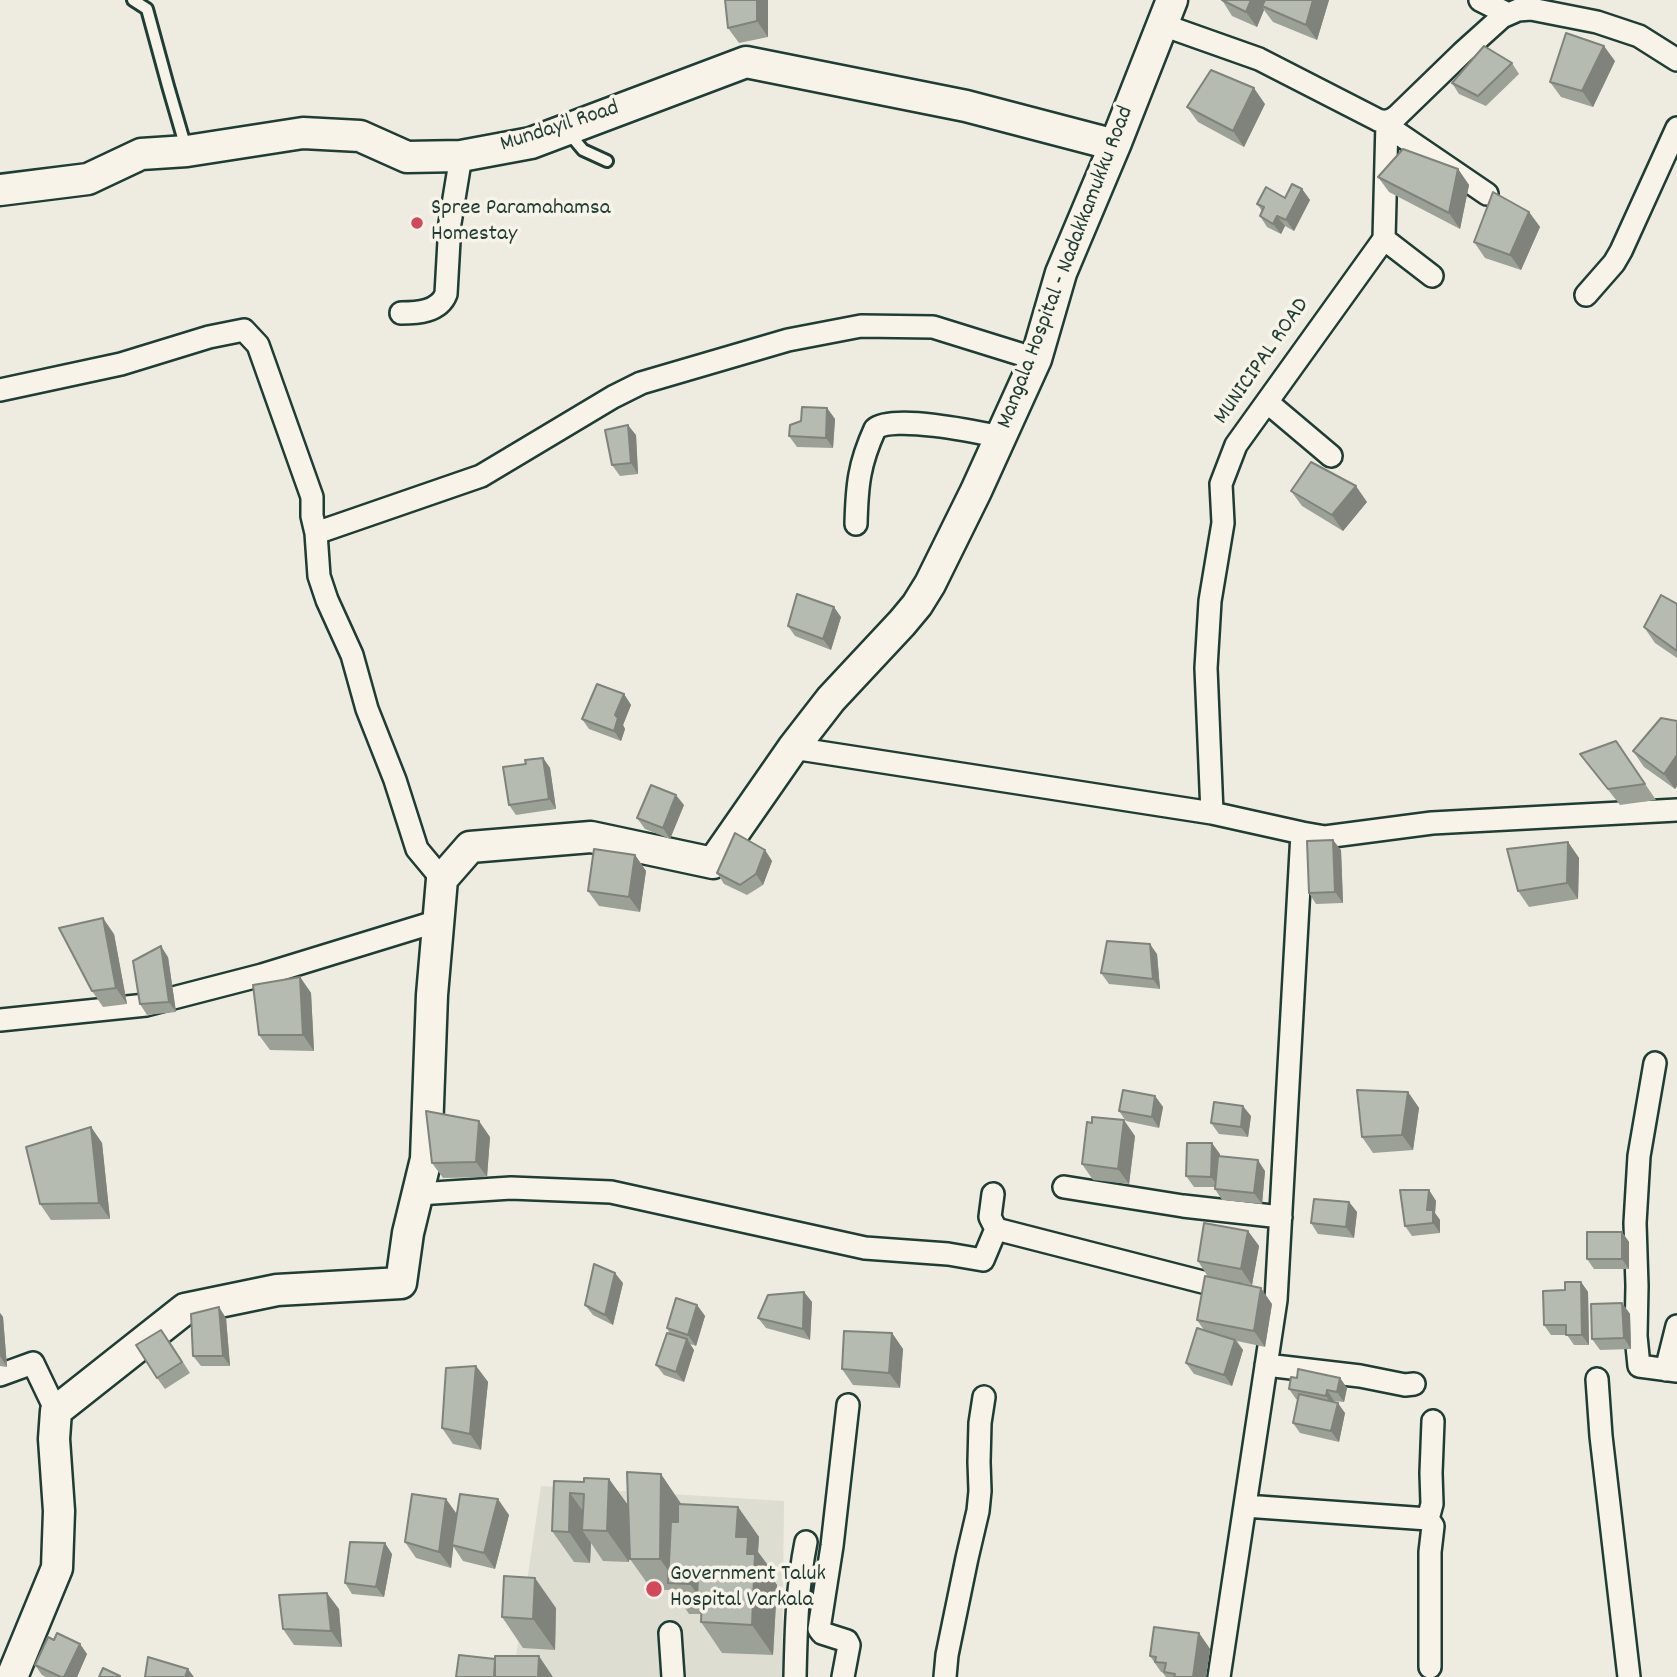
<!DOCTYPE html>
<style>
body{margin:0}
canvas{display:block;background:#eeece1}
</style>
<canvas width="1677" height="1677"></canvas>
<script>
const context = document.querySelector('canvas').getContext('2d');
context.lineJoin = 'round';
function paint(path, color) { context.fillStyle = color; context.fill(path, 'evenodd'); }
function strokePath(path, color, width, dash) { context.strokeStyle = color; context.lineWidth = width; context.lineCap = dash ? 'butt' : 'round'; context.setLineDash(dash || []); context.stroke(path); }
function drawText(font, color, halo, rows, align = 'center') {
  context.font = font + ' Dekko,sans-serif'; context.lineWidth = 7; context.setLineDash([]); context.textBaseline = 'middle'; context.strokeStyle = halo; context.fillStyle = color; for (const [text, x, y, turn = 0] of rows) {
    context.save(); context.translate(x, y); context.rotate((+turn || 0) * Math.PI / 180); context.textAlign = isNaN(turn) ? turn : align; if (halo) context.strokeText(text, 0, 0); context.fillText(text, 0, 0); context.restore();
  }
}
paint(new Path2D(`
 M541,1486L784,1501L782,1677H513Z`), '#ddddd2');
const service = new Path2D(`
 M133,0L147,9L168,86L186,148
 M568,132L583,150L607,161`);
const minor = new Path2D(`
 M1480,0L1508,14
 M1163,25L1259,59L1378,120C1385,123 1391,121 1397,116L1462,53L1502,17L1518,10L1531,9L1597,22L1639,36L1677,60
 M1387,122L1396,132L1487,194
 M1384,239L1432,276
 M1586,295L1614,263L1621,251L1677,128
 M401,313C417,313 439,312 446,294L450,223L461,156
 M0,390L121,364L209,337L244,330L258,345L312,497V516L316,533L319,576L327,600L352,655L367,709L395,780L417,849L442,879
 M1267,402L1331,456
 M856,524C857,485 859,464 875,429C892,414 977,432 1001,437
 M316,533L481,476L613,397L641,383L788,340L861,326L933,327L1036,359
 M793,748L1212,813L1302,833L1276,1300L1219,1677
 M1212,813L1206,668L1210,601L1223,523L1221,484L1236,445L1384,239L1387,122
 M1302,833L1325,837L1432,823L1677,810
 M0,1020L146,1005L262,975L438,921
 M1655,1063L1639,1156L1635,1223L1637,1286L1636,1336L1639,1366L1677,1371
 M1064,1187L1183,1206L1281,1217
 M418,1194L511,1188L611,1192L865,1248L948,1254L983,1260L996,1229
 M993,1194L990,1217L996,1229L1230,1289
 M1266,1365L1360,1376L1405,1385L1414,1384
 M1666,1370L1677,1326
 M0,1375L33,1363L56,1411
 M1597,1379L1601,1436L1629,1677
 M1245,1506L1428,1519L1433,1526L1430,1552V1667
 M1428,1519L1432,1504L1431,1473L1433,1421
 M670,1633L673,1677
 M795,1677C796,1631 797,1587 806,1542
 M843,1677L849,1645L847,1641L822,1633L819,1629L832,1546L848,1405
 M945,1677L947,1655L967,1558L978,1511L980,1491L979,1462L980,1423L984,1397`);
const secondary = new Path2D(`
 M0,190L88,179L141,154L187,151L303,133L360,136L407,157L461,156L531,143L746,62L966,106L1115,145
 M12,1677L57,1568L59,1511L54,1439L56,1411L185,1309L277,1290L401,1283L408,1233L426,1159L432,995L442,879L470,847L591,837L713,863L793,748L831,699L902,623L917,605L930,584L976,491L1036,359L1061,273L1115,145L1172,0`);
strokePath(service, '#1f3d34', 16);
strokePath(minor, '#1f3d34', 26);
strokePath(secondary, '#1f3d34', 35);
strokePath(service, '#f7f3e8', 10);
strokePath(minor, '#f7f3e8', 21);
strokePath(secondary, '#f7f3e8', 30);
paint(new Path2D(`
 M725,0H768V37L739,43L728,28Z
 M1222,0H1329L1317,40L1273,22L1264,10L1257,27L1232,16Z
 M1615,61L1593,107L1561,97L1550,82Z
 M1512,63L1519,74L1486,106L1459,94L1452,83Z
 M1265,104L1244,147L1198,122L1187,107Z
 M1458,169L1469,185L1460,229L1389,192L1378,177Z
 M1302,189L1310,200L1294,231L1285,226L1281,234L1267,227L1260,216L1262,211L1257,204L1285,198Z
 M1529,212L1540,227L1521,270L1485,258L1474,242Z
 M827,408L835,419L833,448L797,447L789,436L801,421Z
 M636,435L638,474L620,476L612,465Z
 M1291,491L1367,502L1343,531L1302,506Z
 M1677,604V658L1655,643L1644,627Z
 M841,617L831,650L795,636L788,626Z
 M624,694L631,705L623,725L625,729L621,741L589,729L582,719Z
 M1677,721V786L1675,789L1644,767L1633,751Z
 M1616,741L1656,800L1620,805L1580,754Z
 M543,758L550,768L556,809L516,815L509,805L526,764Z
 M684,805L670,839L645,829L637,818Z
 M1568,842L1579,858L1578,899L1529,907L1518,891Z
 M765,850L772,861L763,885L747,895L724,884L717,873Z
 M1341,850L1343,903L1316,904L1309,893Z
 M635,855L646,871L640,912L599,906L588,891Z
 M114,934L127,1004L103,1007L92,991Z
 M1157,954L1160,989L1109,984L1101,973Z
 M168,957L176,1012L147,1015L140,1004Z
 M300,977L311,993L314,1051L270,1050L259,1035Z
 M1408,1092L1419,1108L1413,1150L1373,1153L1362,1137Z
 M1155,1096L1163,1107L1159,1128L1126,1121L1119,1111Z
 M1251,1116L1248,1137L1219,1134L1211,1123Z
 M1092,1123L1135,1136L1129,1184L1093,1180L1082,1164Z
 M91,1127L102,1143L110,1219L51,1220L40,1204Z
 M490,1137L487,1177L443,1178L432,1163Z
 M1220,1154V1156L1265,1171L1262,1204L1222,1200L1215,1189V1187H1194L1186,1176Z
 M1429,1190L1436,1201L1435,1213L1440,1220V1233L1412,1236L1405,1226Z
 M1349,1202L1357,1212L1354,1238L1318,1234L1311,1223Z
 M1248,1231L1259,1246L1252,1285L1219,1279L1272,1304L1265,1347L1237,1341L1243,1350L1232,1386L1194,1374L1186,1363L1204,1330L1197,1320L1208,1277L1198,1261Z
 M1622,1232L1629,1242V1269H1594L1587,1259Z
 M1581,1282L1588,1292L1589,1345H1574L1567,1335H1551L1544,1325L1565,1290Z
 M623,1283L613,1325L593,1315L585,1305Z
 M804,1292L812,1302L810,1340L766,1328L758,1318Z
 M1622,1303L1630,1314L1631,1349L1600,1350L1592,1339Z
 M697,1305L705,1316L696,1346L690,1344L694,1350L684,1382L664,1375L656,1365L670,1334L667,1328Z
 M0,1313L3,1317L7,1367L0,1366Z
 M226,1318L230,1366H201L193,1356Z
 M892,1333L903,1349L900,1388L853,1385L842,1369Z
 M169,1340L190,1373L165,1389L157,1378Z
 M476,1366L488,1382L481,1450L453,1444L442,1428Z
 M1297,1378H1340L1347,1388L1344,1402L1334,1401V1402L1345,1413L1339,1442L1300,1433L1293,1423L1298,1400L1296,1399L1289,1389Z
 M609,1479L628,1506L682,1504L738,1507L759,1537L758,1552L770,1568L769,1574L777,1585L773,1655L722,1653L701,1622V1614H689L673,1590H652L630,1559V1540L629,1562L603,1561L591,1543L590,1563L574,1562L552,1531L554,1481L584,1482Z
 M446,1499L457,1514L509,1515L495,1569L463,1561L453,1546L451,1568L416,1558L405,1542Z
 M392,1554L384,1597L352,1594L345,1583Z
 M556,1608L555,1650L523,1648L502,1617Z
 M339,1609L342,1647L294,1645L283,1629Z
 M1199,1633L1210,1649L1206,1677H1166L1162,1672H1161L1150,1656Z
 M80,1644L87,1654L77,1677H46L42,1675L35,1665Z`), '#9ca197');
paint(new Path2D(`
 M757,0H768V37L757,21Z
 M1251,0H1268L1262,6L1264,10L1257,27L1246,12Z
 M1313,0H1329L1317,40L1306,25Z
 M1604,46L1615,61L1593,107L1582,91Z
 M1254,88L1265,104L1244,147L1233,131Z
 M1458,169L1469,185L1460,229L1449,213Z
 M1302,189L1310,200L1294,231L1286,220Z
 M1529,212L1540,227L1521,270L1510,255Z
 M1277,216L1285,226L1281,234L1273,224Z
 M827,408L835,419L833,448L826,438Z
 M628,425L636,435L638,474L631,463Z
 M1356,486L1367,502L1343,531L1332,515Z
 M834,607L841,617L831,650L823,639Z
 M624,694L631,705L623,725L625,729L621,741L614,731L615,715Z
 M1677,755V786L1675,789L1664,774Z
 M543,758L550,768L556,809L549,799Z
 M676,795L684,805L670,839L663,828Z
 M1333,840L1341,850L1343,903L1335,892Z
 M1568,842L1579,858L1578,899L1567,883Z
 M765,850L772,861L763,885L756,874Z
 M635,855L646,871L640,912L629,897Z
 M103,918L114,934L127,1004L116,988Z
 M1150,944L1157,954L1160,989L1153,979Z
 M161,946L168,957L176,1012L169,1002Z
 M300,977L311,993L314,1051L303,1035Z
 M1408,1092L1419,1108L1413,1150L1402,1135Z
 M1155,1096L1163,1107L1159,1128L1152,1117Z
 M1243,1106L1251,1116L1248,1137L1241,1127Z
 M1124,1120L1135,1136L1129,1184L1118,1169Z
 M479,1121L490,1137L487,1177L476,1162Z
 M91,1127L102,1143L110,1219L99,1203Z
 M1212,1143L1220,1154L1219,1187L1211,1177Z
 M1258,1160L1265,1171L1262,1204L1254,1193Z
 M1429,1190L1436,1201L1435,1213L1440,1220V1233L1433,1223L1427,1210Z
 M1349,1202L1357,1212L1354,1238L1346,1227Z
 M1248,1231L1259,1246L1252,1285L1241,1269Z
 M1622,1232L1629,1242V1269L1622,1259Z
 M615,1273L623,1283L613,1325L605,1315Z
 M1581,1282L1588,1292L1589,1345L1582,1335Z
 M1261,1288L1272,1304L1265,1347L1254,1331Z
 M804,1292L812,1302L810,1340L803,1329Z
 M1622,1303L1630,1314L1631,1349L1624,1338Z
 M697,1305L705,1316L696,1346L688,1335Z
 M219,1307L226,1318L230,1366L223,1356Z
 M0,1313L3,1317L7,1367L0,1356Z
 M892,1333L903,1349L900,1388L889,1373Z
 M687,1339L694,1350L684,1382L676,1372Z
 M1235,1340L1243,1350L1232,1386L1224,1375Z
 M476,1366L488,1382L481,1450L470,1434Z
 M1340,1378L1347,1388L1344,1402L1337,1392Z
 M1327,1390L1334,1401L1333,1407L1326,1396Z
 M1338,1403L1345,1413L1339,1442L1331,1431Z
 M661,1474L682,1505L677,1583L660,1559Z
 M609,1479L631,1509L629,1562L607,1531Z
 M570,1493L592,1524L582,1530L591,1543L590,1563L569,1532Z
 M446,1499L457,1515L451,1568L439,1552Z
 M498,1499L509,1515L495,1569L484,1553Z
 M738,1507L759,1537L758,1552L770,1568L769,1574L777,1585L773,1655L752,1625L736,1537Z
 M385,1543L392,1554L384,1597L376,1587Z
 M691,1572L692,1576L712,1605L702,1598H700L690,1584Z
 M535,1578L556,1608L555,1650L533,1619Z
 M327,1593L339,1609L342,1647L331,1631Z
 M1199,1633L1210,1649L1206,1677H1193Z
 M80,1644L87,1654L77,1677H64Z
 M539,1656L553,1677H538Z
 M188,1669L194,1677H185Z`), '#7f837b');
const building = new Path2D(`
 M725,0H757V21L728,28Z
 M1222,0H1251L1246,12Z
 M1265,0H1313L1306,25L1262,6Z
 M1566,33L1604,46L1582,91L1550,82Z
 M1484,46L1512,63L1478,96L1452,83Z
 M1211,70L1254,88L1233,131L1187,107Z
 M1403,149L1458,169L1449,213L1378,177Z
 M1292,184L1302,189L1286,220L1277,216L1273,224L1260,216L1264,207L1257,204L1266,187L1285,198Z
 M1493,192L1529,212L1510,255L1474,242Z
 M802,407L827,408L826,438L789,436L790,425L801,421Z
 M628,425L631,463L612,465L605,430Z
 M1311,462L1356,486L1332,515L1291,491Z
 M797,594L834,607L823,639L788,626Z
 M1661,595L1677,604V651L1644,627Z
 M597,684L624,694L615,715L618,718L614,731L582,719Z
 M1661,718L1677,721V755L1664,774L1633,751Z
 M1616,741L1645,784L1608,789L1580,754Z
 M543,758L549,799L509,805L503,767L526,764L525,760Z
 M651,785L676,795L663,828L637,818Z
 M735,833L765,850L756,874L740,885L717,873Z
 M1333,840L1335,892L1309,893L1307,841Z
 M1568,842L1567,883L1518,891L1507,849Z
 M594,849L635,855L629,897L588,891Z
 M103,918L116,988L92,991L59,928Z
 M1107,941L1150,944L1153,979L1101,973Z
 M161,946L169,1002L140,1004L133,961Z
 M300,977L303,1035H259L253,985Z
 M1123,1090L1155,1096L1152,1117L1119,1111Z
 M1357,1090L1408,1092L1402,1135L1362,1137Z
 M1214,1102L1243,1106L1241,1127L1211,1123Z
 M426,1111L479,1121L476,1162L432,1163Z
 M1092,1117L1124,1120L1118,1169L1082,1164L1087,1122L1092,1123Z
 M91,1127L99,1203L40,1204L26,1147Z
 M1187,1143H1212L1211,1177L1186,1176Z
 M1218,1156L1258,1160L1254,1193L1215,1189Z
 M1400,1190H1429L1427,1210H1433V1223L1405,1226Z
 M1314,1199L1349,1202L1346,1227L1311,1223Z
 M1204,1223L1248,1231L1241,1269L1198,1261Z
 M1587,1232H1622V1259H1587Z
 M594,1264L615,1273L605,1315L585,1305Z
 M1205,1276L1261,1288L1254,1331L1197,1320Z
 M1565,1282H1581L1582,1335H1566V1325H1544L1543,1291L1565,1290Z
 M804,1292L803,1329L758,1318L768,1295Z
 M676,1298L697,1305L688,1335L667,1328Z
 M1622,1303L1624,1338L1592,1339L1591,1304Z
 M219,1307L223,1356H193L191,1314Z
 M1197,1328L1235,1340L1224,1375L1186,1363Z
 M161,1330L182,1362L157,1378L136,1345Z
 M844,1331L892,1333L889,1373L842,1369Z
 M667,1333L687,1339L676,1372L656,1365Z
 M476,1366L470,1434L442,1428L446,1368Z
 M1298,1369L1340,1378L1337,1392L1327,1390L1326,1396L1289,1389L1291,1377L1297,1378Z
 M1299,1394L1338,1403L1331,1431L1293,1423Z
 M627,1472L661,1474L660,1559H630Z
 M584,1478L609,1479L607,1531L582,1530L584,1494L570,1493L569,1532L552,1531L554,1481L584,1482Z
 M412,1494L446,1499L439,1552L405,1542Z
 M460,1494L498,1499L484,1553L452,1545Z
 M678,1504L738,1507L736,1537H748L747,1554H755L752,1625L701,1622L702,1598H697L698,1576H692L691,1572L690,1584L668,1583L671,1522H678Z
 M350,1542L385,1543L376,1587L345,1583Z
 M504,1576L535,1578L533,1619L502,1617Z
 M327,1593L331,1631L283,1629L279,1595Z
 M1154,1627L1199,1633L1193,1677H1174L1175,1674L1164,1672L1166,1663L1155,1662L1156,1657L1150,1656Z
 M57,1633L80,1644L64,1677H61L35,1665L48,1637L54,1640Z
 M459,1655L495,1659L494,1677H456Z
 M495,1656H539L538,1677H495Z
 M148,1657L188,1669L185,1677H145Z
 M103,1668L120,1676L119,1677H99Z`);
paint(building, '#b5bbb0');
strokePath(building, '#7f837b', 2);
for (const [x, y, r, color] of [
 [417,223,7,"#d1495b"],
 [654,1589,9,"#d1495b"]
]) { const dot = new Path2D(); dot.arc(x, y, r, 0, 2 * Math.PI); context.fillStyle = color; context.fill(dot); strokePath(dot, '#f7f3e8', 2.5); }
drawText('23px', '#1f3d34', '#f7f3e8', [
 ["Mundayil Road",560,128,-18],
 ["Mangala Hospital - Nadakkamukku Road",1067,268,-69],
 ["MUNICIPAL ROAD",1263,362,-55]
]);
drawText('23px', '#1f3d34', '#f7f3e8', [
 ["Spree Paramahamsa",431,210],
 ["Homestay",431,236],
 ["Government Taluk",670,1576],
 ["Hospital Varkala",670,1602]
], 'left');
</script>
